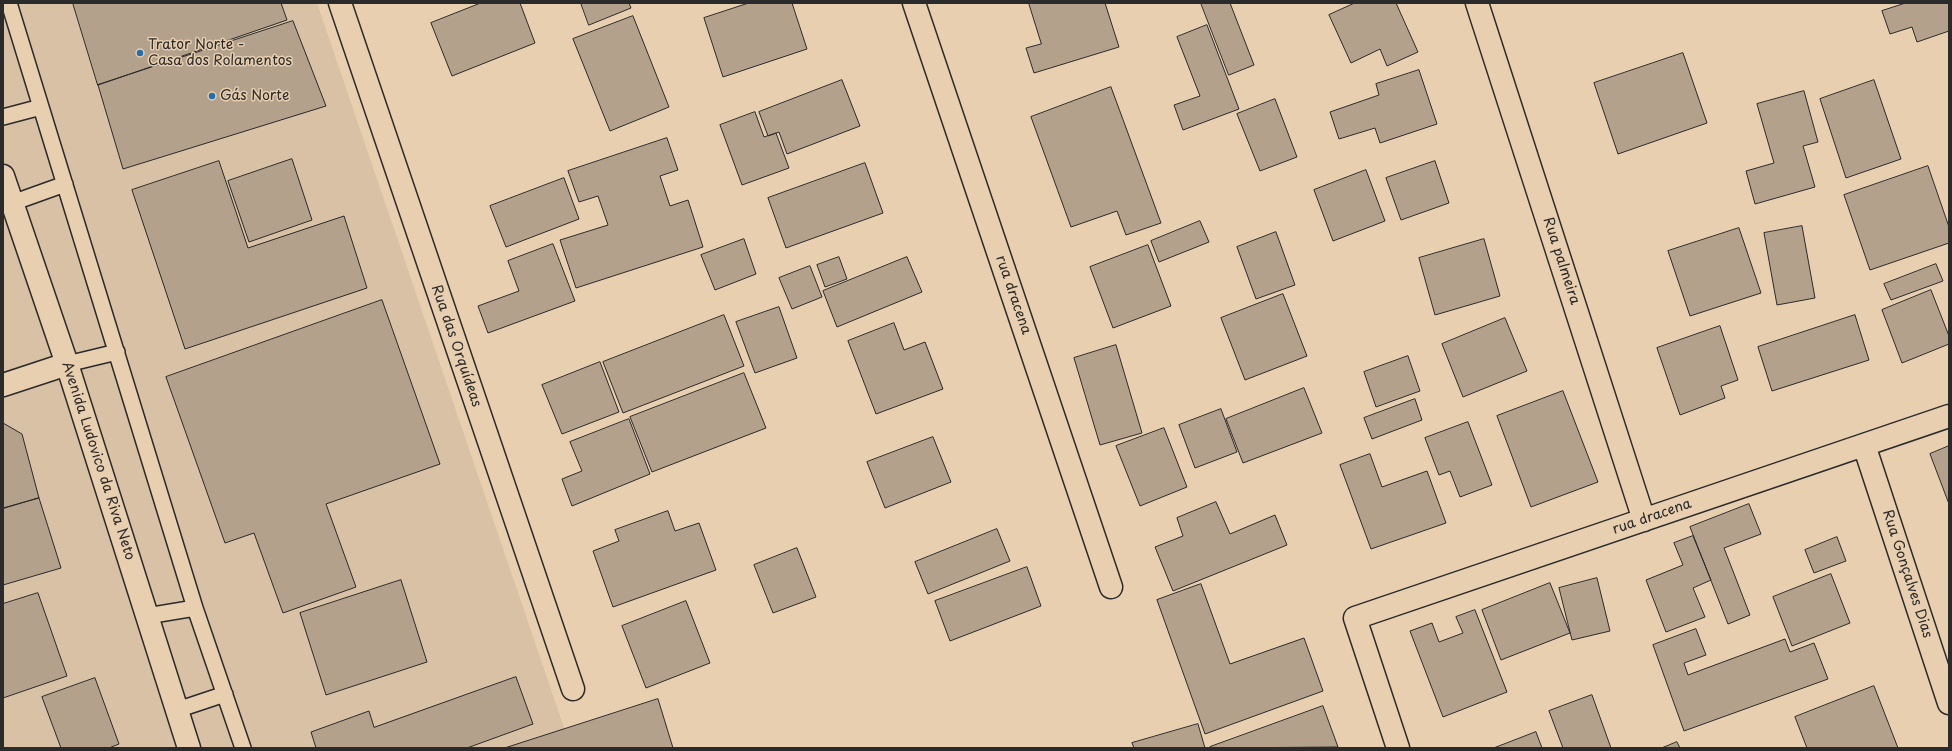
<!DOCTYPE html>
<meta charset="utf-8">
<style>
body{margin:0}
#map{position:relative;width:1952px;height:751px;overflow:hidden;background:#e8cfb0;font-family:"Playpen Sans",sans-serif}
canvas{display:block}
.frame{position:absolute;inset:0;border:4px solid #2b2b2b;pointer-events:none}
</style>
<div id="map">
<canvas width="1952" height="751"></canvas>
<div class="frame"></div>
</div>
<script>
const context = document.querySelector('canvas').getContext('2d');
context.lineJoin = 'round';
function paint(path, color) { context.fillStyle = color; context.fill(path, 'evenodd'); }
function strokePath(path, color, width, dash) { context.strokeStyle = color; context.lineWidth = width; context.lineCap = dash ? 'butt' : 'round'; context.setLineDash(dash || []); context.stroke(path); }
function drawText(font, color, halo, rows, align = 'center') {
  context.font = font + ' "Playpen Sans",sans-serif'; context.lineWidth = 3; context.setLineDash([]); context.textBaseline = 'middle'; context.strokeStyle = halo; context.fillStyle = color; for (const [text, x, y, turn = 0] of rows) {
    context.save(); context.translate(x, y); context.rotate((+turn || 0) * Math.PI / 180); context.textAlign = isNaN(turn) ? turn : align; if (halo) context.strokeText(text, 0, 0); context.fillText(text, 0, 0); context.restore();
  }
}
paint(new Path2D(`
 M3,3H317L571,748H3Z`), '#d8c1a5');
const building = new Path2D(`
 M73,3H281L287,20L98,85Z
 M481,3H520L535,43L452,76L431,23Z
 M581,3H629L631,8L589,25Z
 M749,3H792L807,49L723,77L704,18Z
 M1029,3H1105L1119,47L1034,73L1026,48L1041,44Z
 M1201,3H1230L1254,65L1229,75Z
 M1355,3H1396L1418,52L1387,66L1380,49L1351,63L1329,15Z
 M1906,3H1949V31L1917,42L1912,27L1890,34L1882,11Z
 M633,16L669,107L610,131L573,39Z
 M293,21L326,106L123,169L98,85Z
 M1207,25L1239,109L1183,130L1174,105L1200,96L1177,37Z
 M1683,53L1707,123L1618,154L1594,83Z
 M1419,70L1437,124L1380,143L1375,128L1339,139L1330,112L1379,95L1376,84Z
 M842,80L860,126L787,154L779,132L768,136L759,112Z
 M1874,80L1901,159L1846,178L1820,99Z
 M1111,87L1161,223L1126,235L1117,211L1071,227L1031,117Z
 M1804,91L1818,142L1803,146L1815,187L1755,204L1746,171L1774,163L1757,104Z
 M1275,99L1297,157L1260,171L1237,114Z
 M755,112L764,137L776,133L789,168L742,185L720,125Z
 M667,138L678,170L660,176L670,206L688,200L703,247L576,288L560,240L608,225L598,196L579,202L568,171Z
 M292,159L312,220L249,242L228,181Z
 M219,161L248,248L344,216L367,288L185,349L132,190Z
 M1435,161L1449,203L1401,220L1386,178Z
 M865,163L883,213L786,248L768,198Z
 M1928,166L1949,227V243L1870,270L1844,195Z
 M1366,170L1385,221L1333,241L1314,190Z
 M564,178L579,219L506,247L490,206Z
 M1200,221L1209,242L1159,262L1151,241Z
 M1802,226L1815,298L1777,305L1764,233Z
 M1739,228L1761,293L1690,316L1668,251Z
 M1276,232L1295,285L1256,299L1237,247Z
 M744,239L756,274L715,290L701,255Z
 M1484,239L1500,296L1435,315L1419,258Z
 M553,244L575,301L488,333L478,306L519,291L508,261Z
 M1148,245L1171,306L1113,328L1090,267Z
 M839,257L847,279L825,287L817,265Z
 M907,257L922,292L837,327L823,291Z
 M1936,264L1943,281L1891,300L1884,284Z
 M810,266L822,297L792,309L779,278Z
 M1931,290L1949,336V344L1902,363L1882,310Z
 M1283,294L1307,356L1245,380L1221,318Z
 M382,300L440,464L326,504L356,587L283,613L254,533L225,543L166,377Z
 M779,307L797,358L755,373L736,322Z
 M724,315L744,366L623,413L603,362Z
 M1855,315L1869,360L1772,391L1758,347Z
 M1505,318L1527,371L1463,397L1442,344Z
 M894,323L904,350L925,342L943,389L876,414L848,341Z
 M1720,326L1738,380L1721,386L1725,398L1680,415L1657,348Z
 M1116,345L1142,433L1100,445L1074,358Z
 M1408,356L1420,391L1376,407L1364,372Z
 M600,362L619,412L562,434L542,385Z
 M744,373L766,428L652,472L630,417Z
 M1304,388L1322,433L1243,463L1226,419Z
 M1563,391L1598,482L1531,507L1497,416Z
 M1415,399L1422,420L1372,439L1364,418Z
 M1221,409L1237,452L1195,468L1179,425Z
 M629,419L650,474L572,506L562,479L582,471L570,442Z
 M1468,422L1492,485L1460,497L1450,471L1439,475L1425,438Z
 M3,423L22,434L39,498L3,508Z
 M1164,428L1187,487L1140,506L1116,446Z
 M933,437L951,482L885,508L867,462Z
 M1949,446V504L1930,454Z
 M1370,454L1382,487L1427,471L1446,523L1371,549L1340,465Z
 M39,498L61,568L3,585V509Z
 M1216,502L1230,534L1275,515L1287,545L1173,591L1155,547L1183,536L1177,518Z
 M1749,504L1761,534L1724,548L1750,615L1728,624L1690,527Z
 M668,511L675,531L699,523L716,570L613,607L593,551L619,541L615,530Z
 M997,529L1010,561L928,594L915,562Z
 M1693,536L1711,580L1693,588L1705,617L1666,632L1646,580L1683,565L1674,543Z
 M1837,537L1846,561L1814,573L1805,550Z
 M797,548L816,597L773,613L754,565Z
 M1027,567L1041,606L950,641L935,601Z
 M1831,574L1850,623L1792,646L1773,597Z
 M1597,578L1610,631L1572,640L1559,588Z
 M401,580L427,662L326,695L300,613Z
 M1550,583L1570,633L1501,660L1482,610Z
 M1201,584L1230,664L1304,638L1323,691L1205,734L1157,600Z
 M38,593L67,676L3,698V604Z
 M686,601L710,663L646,688L622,626Z
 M1475,610L1507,692L1443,717L1410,631L1432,623L1439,642L1463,633L1456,617Z
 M1696,629L1706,655L1684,663L1688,675L1785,639L1790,652L1814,643L1828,679L1684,731L1653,645Z
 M516,677L533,724L467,748H316L311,732L369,711L374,727Z
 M95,678L119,744L109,748H61L42,697Z
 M1874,686L1898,748H1807L1795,717Z
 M1592,695L1611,748H1563L1549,711Z
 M658,699L673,748H505Z
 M1323,706L1338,747L1210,748V747Z
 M1198,724L1205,748H1134L1132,743Z
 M1536,732L1542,748H1494Z
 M1677,742L1680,748H1662Z`);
paint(building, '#b3a18b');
strokePath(building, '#2b2b2b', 1);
const lane = new Path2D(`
 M9,3L195,608L243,748
 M3,117L41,107
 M12,203L65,184
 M67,364L117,352
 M147,616L195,608
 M177,710L225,694`);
const street = new Path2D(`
 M340,3L573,689
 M914,3L1111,587
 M1477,3L1644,520
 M3,385L67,364
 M1864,445L1949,703
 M1398,748L1355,618L1949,416`);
const secondary = new Path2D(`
 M3,176L67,364L189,748`);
strokePath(lane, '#2b2b2b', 18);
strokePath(street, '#2b2b2b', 25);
strokePath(secondary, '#2b2b2b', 25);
strokePath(lane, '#e8cfb0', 15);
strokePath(street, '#e8cfb0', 22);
strokePath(secondary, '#e8cfb0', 22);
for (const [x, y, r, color] of [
 [140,53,4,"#1f6fb2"],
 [212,96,4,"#1f6fb2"]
]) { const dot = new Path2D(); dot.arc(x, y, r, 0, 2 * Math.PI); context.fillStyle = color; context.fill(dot); strokePath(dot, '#e8cfb0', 1.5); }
drawText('14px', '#2b2b2b', '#e8cfb0', [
 ["Trator Norte -",148,45],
 ["Casa dos Rolamentos",148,61],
 ["Gás Norte",220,96]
], 'left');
drawText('14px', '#2b2b2b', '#e8cfb0', [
 ["Rua palmeira",1561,261,72],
 ["rua dracena",1013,295,71],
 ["Rua das Orquídeas",456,346,71],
 ["Avenida Ludovico da Riva Neto",98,461,72],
 ["rua dracena",1652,517,-19],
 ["Rua Gonçalves Dias",1907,574,72]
]);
</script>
